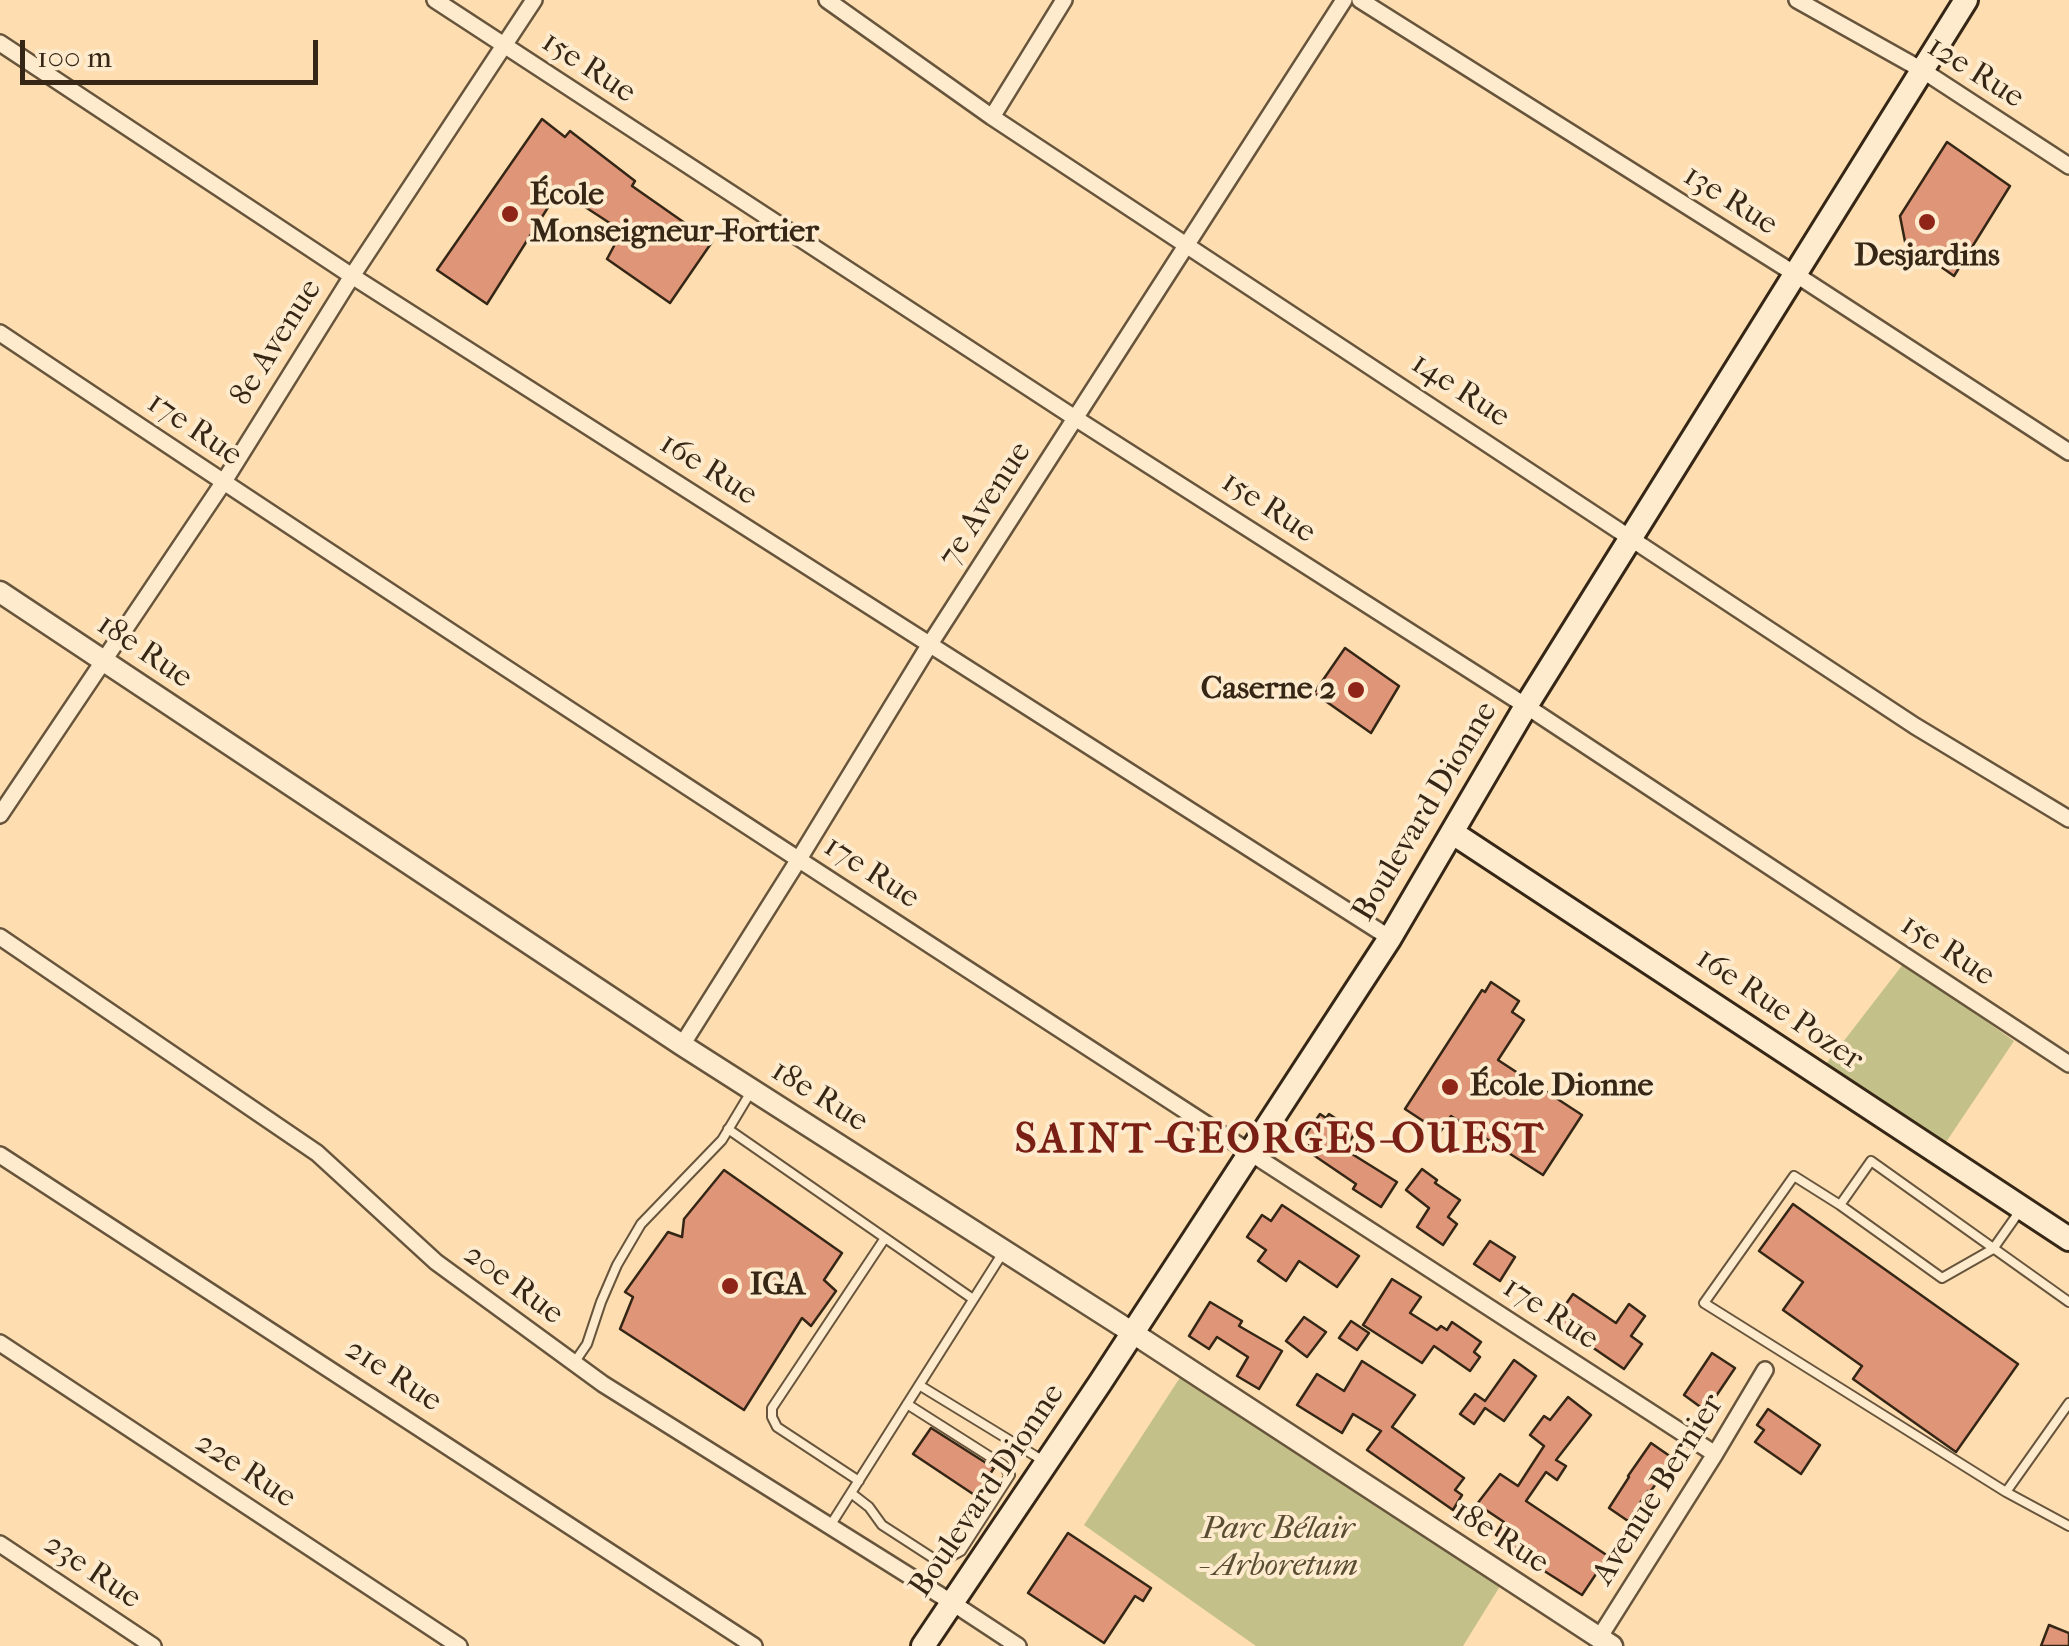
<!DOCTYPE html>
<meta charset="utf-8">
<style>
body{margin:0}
#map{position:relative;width:2069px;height:1646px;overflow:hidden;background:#fedeb0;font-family:"IM FELL French Canon",serif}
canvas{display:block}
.scale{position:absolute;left:20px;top:40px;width:298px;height:45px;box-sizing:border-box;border:5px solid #352615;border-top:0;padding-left:12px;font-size:30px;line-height:35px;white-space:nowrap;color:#352615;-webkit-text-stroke:8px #feeacc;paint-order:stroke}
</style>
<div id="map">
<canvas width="2069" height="1646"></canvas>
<div class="scale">100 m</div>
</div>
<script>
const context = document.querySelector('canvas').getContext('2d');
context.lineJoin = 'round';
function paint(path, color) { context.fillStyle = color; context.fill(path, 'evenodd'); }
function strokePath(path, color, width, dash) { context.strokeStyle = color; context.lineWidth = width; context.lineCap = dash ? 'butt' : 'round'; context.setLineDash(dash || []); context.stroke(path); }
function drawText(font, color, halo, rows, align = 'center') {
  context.font = font + ' "IM FELL French Canon",serif'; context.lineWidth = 8; context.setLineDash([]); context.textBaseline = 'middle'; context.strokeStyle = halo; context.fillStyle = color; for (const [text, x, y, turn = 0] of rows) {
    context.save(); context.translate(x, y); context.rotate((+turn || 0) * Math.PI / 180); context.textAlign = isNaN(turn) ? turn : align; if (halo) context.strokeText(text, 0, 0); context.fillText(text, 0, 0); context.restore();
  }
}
paint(new Path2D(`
 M1904,963L2014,1041L1938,1154L1816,1077Z
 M1181,1376L1502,1583L1463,1646H1256L1084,1525Z`), '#c3c089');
const building = new Path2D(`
 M542,119L565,137L570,131L635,181L632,186L712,242L670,303L607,259L622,231L559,190L487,304L437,270Z
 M1947,142L2010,186L1954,276L1927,257L1909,262L1900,216Z
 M1345,648L1399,686L1371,733L1314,693Z
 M1491,982L1519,1001L1512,1012L1524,1020L1498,1060L1582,1115L1543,1175L1451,1116L1440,1132L1405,1109L1482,990L1485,992Z
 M1320,1114L1326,1118L1329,1114L1356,1132L1344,1149L1397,1182L1381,1207L1353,1189L1356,1184L1306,1150L1313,1139L1306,1134Z
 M1422,1169L1437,1180L1435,1183L1460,1200L1448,1217L1457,1224L1443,1245L1417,1227L1429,1208L1406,1190Z
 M724,1170L842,1253L824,1280L836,1291L811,1326L802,1318L744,1410L620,1329L633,1297L625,1292L668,1232L682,1237L684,1219Z
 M1793,1204L2018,1364L1956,1452L1853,1379L1862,1366L1783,1310L1803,1282L1759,1251Z
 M1282,1205L1359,1256L1337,1287L1299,1261L1286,1281L1258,1261L1266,1250L1247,1237L1262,1215L1271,1221Z
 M1490,1241L1515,1257L1500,1281L1474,1264Z
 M1392,1279L1421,1297L1410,1313L1437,1330L1441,1326L1447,1330L1452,1322L1481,1342L1474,1352L1480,1357L1470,1371L1434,1346L1422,1363L1363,1325Z
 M1573,1294L1616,1323L1629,1304L1645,1316L1631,1336L1642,1344L1624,1369L1554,1321Z
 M1210,1302L1242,1321L1239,1326L1282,1351L1259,1389L1237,1376L1248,1357L1217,1337L1209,1349L1189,1336Z
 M1304,1317L1326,1332L1307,1357L1286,1341Z
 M1351,1321L1369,1333L1357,1350L1339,1338Z
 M1712,1353L1735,1368L1706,1411L1684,1395Z
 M1514,1360L1536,1376L1504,1421L1485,1408L1474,1424L1460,1414L1475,1394L1485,1401Z
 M1362,1361L1415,1395L1392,1427L1464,1478L1455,1490L1462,1495L1453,1510L1367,1450L1381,1431L1353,1414L1342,1433L1297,1405L1317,1374L1344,1391Z
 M1568,1397L1591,1415L1556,1460L1566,1466L1557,1480L1546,1472L1526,1501L1608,1556L1582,1595L1527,1560L1525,1564L1509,1554L1514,1546L1496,1535L1504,1522L1477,1504L1500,1474L1518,1486L1544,1446L1530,1435L1544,1416L1550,1420Z
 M1768,1409L1820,1445L1801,1474L1755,1442L1764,1430L1757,1425Z
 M931,1428L994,1468L976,1496L913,1454Z
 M1651,1443L1674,1459L1650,1492L1648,1491L1628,1521L1609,1508L1629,1477L1628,1476Z
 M1068,1533L1151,1588L1143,1601L1135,1596L1104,1643L1028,1593Z
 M2049,1625L2069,1633V1646H2041Z`);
paint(building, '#df9678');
strokePath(building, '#352615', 2.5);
const service = new Path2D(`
 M728,1129L973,1299
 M1840,1205L1942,1278L1993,1249L2019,1212
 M2069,1302L1871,1161L1840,1205L1794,1176L1704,1303L2006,1492L2069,1403
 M574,1363L587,1344L601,1302L617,1265L641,1224L722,1140L752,1090
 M919,1385L1042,1460
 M859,1481L777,1427L772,1417V1408L885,1238
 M2006,1492L2069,1526
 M851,1493L869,1507L882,1525L936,1560L950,1557L961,1551L1010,1475L1003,1465L907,1404
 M830,1526L1004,1251`);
const minor = new Path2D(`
 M435,0L1075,418L1526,706L2069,1064
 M827,0L992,117L1915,726L2069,819
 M1360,0L1795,274L2069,452
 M1797,0L1922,70L2069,166
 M0,43L352,276L1390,938
 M992,117L1064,0
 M0,333C568,713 1142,1082 1715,1454
 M0,815L223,483L352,276L534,0
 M0,937L317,1153L436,1262L603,1384L951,1602L1018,1646
 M682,1045L799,859L930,644L1344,0
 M0,1155L754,1646
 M0,1343L459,1646
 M0,1544L153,1646
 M1599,1638L1715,1454L1765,1370`);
const tertiary = new Path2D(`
 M0,592L682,1045L1133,1333L1612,1646`);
const secondary = new Path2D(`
 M1453,833L2069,1239
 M923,1646L1100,1383L1390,938L1526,706L1966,0`);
strokePath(service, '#67543c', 12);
strokePath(minor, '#67543c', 20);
strokePath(tertiary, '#67543c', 25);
strokePath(secondary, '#352615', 28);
strokePath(service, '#feeacc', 8);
strokePath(minor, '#feeacc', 15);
strokePath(tertiary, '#feeacc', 20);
strokePath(secondary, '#feeacc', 22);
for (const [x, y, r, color] of [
 [510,214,10,"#8f2418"],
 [1927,222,10,"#8f2418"],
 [1356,690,10,"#8f2418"],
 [1450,1087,10,"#8f2418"],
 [730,1286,10,"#8f2418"]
]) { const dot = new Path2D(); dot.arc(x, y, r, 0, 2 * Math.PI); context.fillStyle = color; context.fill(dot); strokePath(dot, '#feeacc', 4); }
drawText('32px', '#352615', '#feeacc', [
 ["15e Rue",588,68,33],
 ["12e Rue",1975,73,32],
 ["13e Rue",1730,201,32],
 ["8e Avenue",277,343,-58],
 ["14e Rue",1460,391,33],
 ["17e Rue",194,430,34],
 ["16e Rue",708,470,32],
 ["7e Avenue",986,505,-57],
 ["15e Rue",1268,508,33],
 ["18e Rue",144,652,34],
 ["Boulevard Dionne",1426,812,-59],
 ["17e Rue",871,873,33],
 ["15e Rue",1947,951,33],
 ["16e Rue Pozer",1779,1010,34],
 ["18e Rue",819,1097,32],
 ["20e Rue",513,1285,36],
 ["17e Rue",1550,1314,33],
 ["21e Rue",393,1376,33],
 ["22e Rue",245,1471,33],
 ["Avenue Bernier",1659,1490,-58],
 ["Boulevard Dionne",988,1491,-56],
 ["18e Rue",1500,1538,33],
 ["23e Rue",92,1572,34]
]);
drawText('bold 32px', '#352615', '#feeacc', [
 ["École",530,196],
 ["Monseigneur-Fortier",530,233],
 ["Desjardins",1927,257,"center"],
 ["Caserne 2",1336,690,"right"],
 ["École Dionne",1470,1087],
 ["IGA",750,1286]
], 'left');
drawText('italic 32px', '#584c32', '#feeacc', [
 ["Parc Bélair",1278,1530],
 ["- Arboretum",1278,1567]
]);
context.letterSpacing = '2.5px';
drawText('bold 42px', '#7a1f14', '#feeacc', [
 ["SAINT-GEORGES-OUEST",1280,1142]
]);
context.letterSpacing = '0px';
</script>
